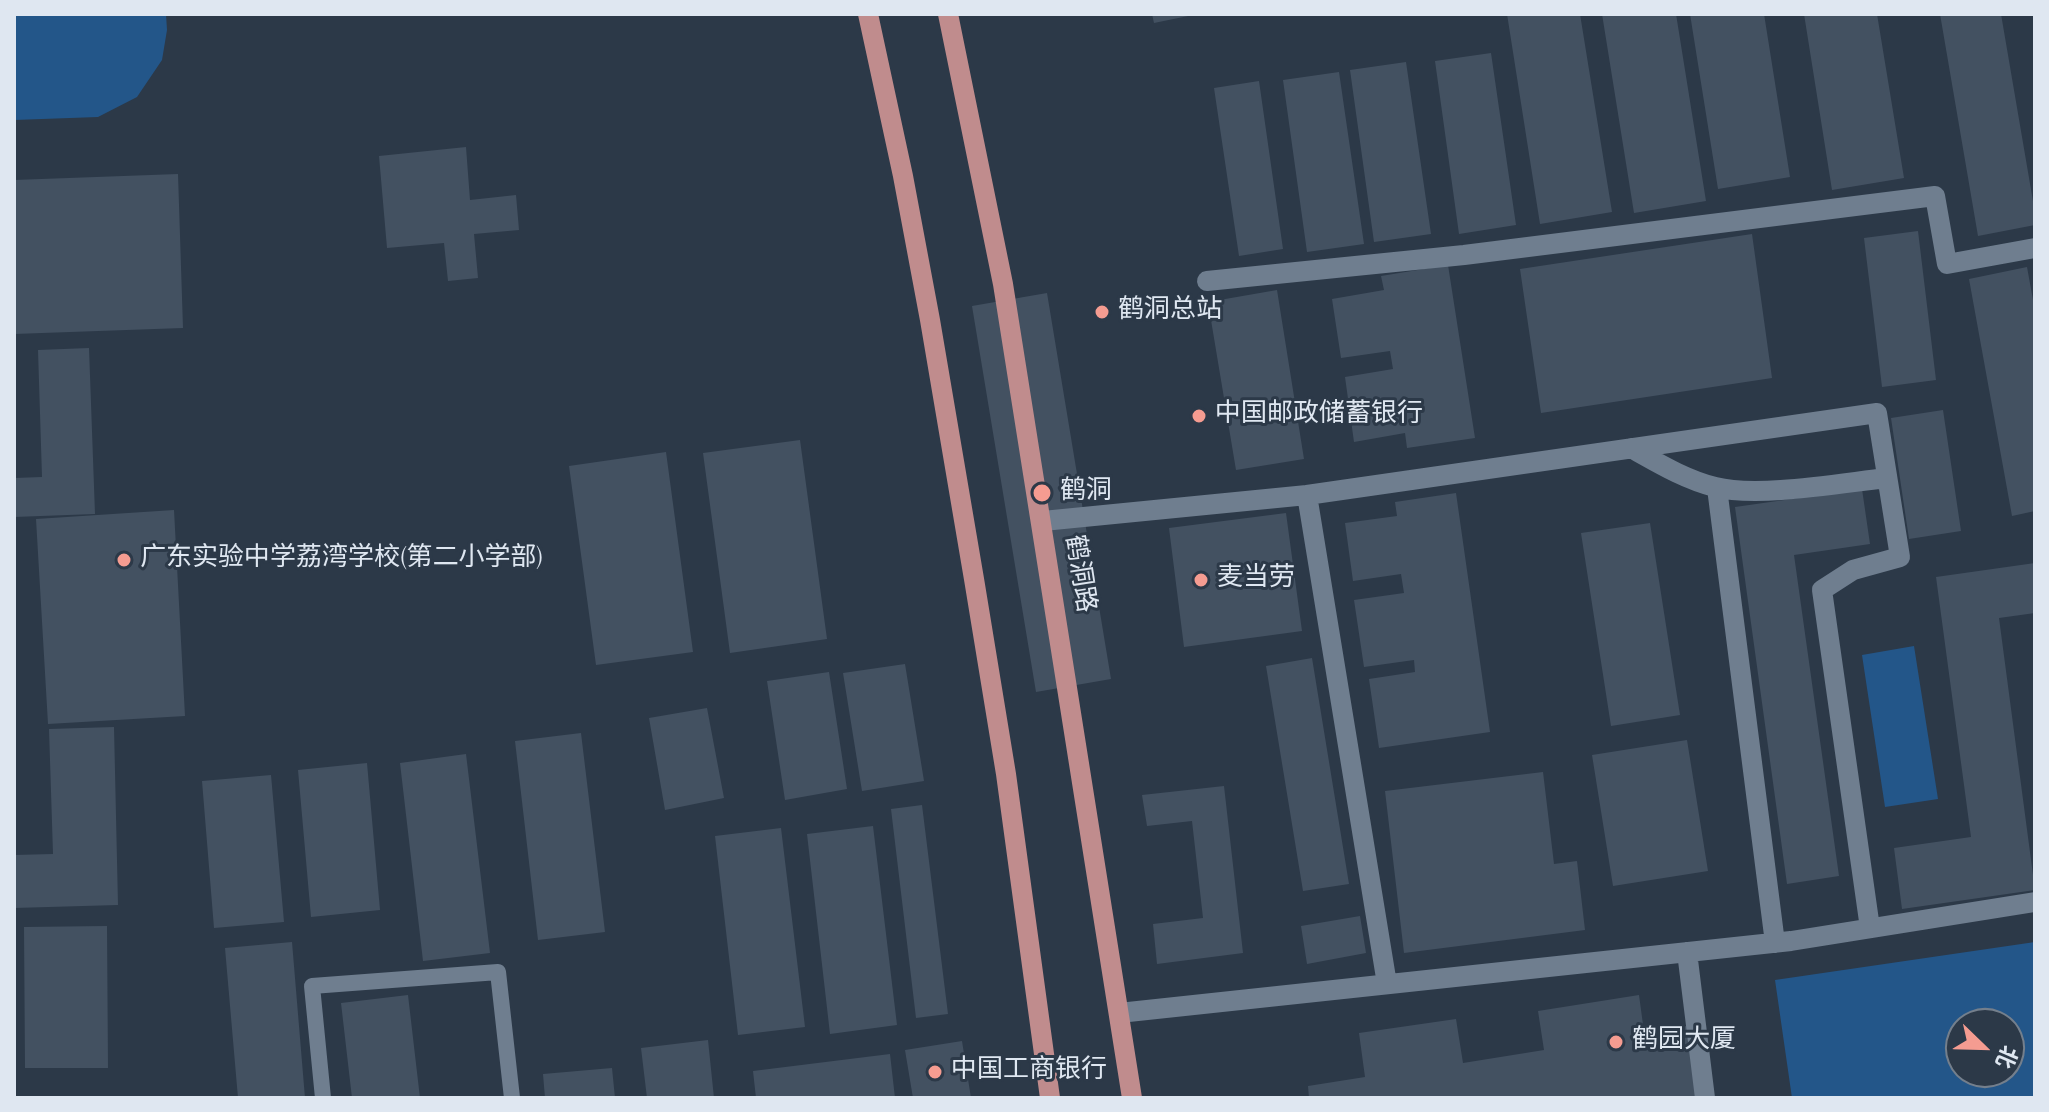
<!DOCTYPE html>
<meta charset="utf-8">
<style>
body{margin:0}
#map{position:relative;width:2049px;height:1112px;overflow:hidden;background:#2c3948;font-family:Spectral,"Noto Sans SC",serif}
canvas{display:block}
.frame{position:absolute;inset:0;border:16px solid #dfe7f1;pointer-events:none}
.north{position:absolute;left:1945px;top:1008px;width:80px;height:80px;box-sizing:border-box;background:#2c3948;border:2px solid #747f8c;border-radius:50%;rotate:113deg;font-size:22px;font-weight:700;line-height:32px;text-align:center;color:#dfe7f1}
.north::after{content:'';display:block;margin:auto;width:28px;height:36px;background:#f59c91;clip-path:polygon(50% 0,100% 100%,50% 72%,0 100%)}
</style>
<div id="map">
<canvas width="2049" height="1112"></canvas>
<div class="frame"></div>
<div class="north">北</div>
</div>
<script>
const context = document.querySelector('canvas').getContext('2d');
context.lineJoin = 'round';
function paint(path, color) { context.fillStyle = color; context.fill(path, 'evenodd'); }
function strokePath(path, color, width, dash) { context.strokeStyle = color; context.lineWidth = width; context.lineCap = dash ? 'butt' : 'round'; context.setLineDash(dash || []); context.stroke(path); }
function drawText(font, color, halo, rows, align = 'center') {
  context.font = font + ' Spectral,"Noto Sans SC",serif'; context.lineWidth = 6; context.setLineDash([]); context.textBaseline = 'middle'; context.strokeStyle = halo; context.fillStyle = color; for (const [text, x, y, turn = 0] of rows) {
    context.save(); context.translate(x, y); context.rotate((+turn || 0) * Math.PI / 180); context.textAlign = isNaN(turn) ? turn : align; if (halo) context.strokeText(text, 0, 0); context.fillText(text, 0, 0); context.restore();
  }
}
paint(new Path2D(`
 M14,14H166L167,30L162,60L137,97L98,117L14,120Z
 M1914,646L1938,799L1885,807L1862,655Z
 M2035,942V1098H1792L1775,980ZM1961,1024H2009V1072H1961Z`), '#235689');
paint(new Path2D(`
 M1152,14H1193V15L1154,23Z
 M1507,14H1580L1612,212L1540,224Z
 M1602,14H1676L1706,201L1634,213Z
 M1690,14H1764L1790,177L1718,189Z
 M1804,14H1877L1904,178L1832,190Z
 M1940,14H2001L2035,213V225L1978,236Z
 M1491,53L1516,225L1459,234L1435,61Z
 M1406,62L1431,234L1374,242L1350,70Z
 M1339,72L1364,244L1307,252L1283,80Z
 M1259,81L1283,249L1239,256L1214,88Z
 M466,147L470,200L516,195L519,230L474,234L478,278L448,281L444,243L387,248L379,156Z
 M178,174L183,328L14,334V180Z
 M1918,231L1936,380L1882,387L1864,238Z
 M1752,234L1772,378L1541,413L1520,269Z
 M1448,265L1475,438L1407,448L1405,433L1354,442L1345,377L1393,369L1390,351L1341,358L1332,299L1384,290L1381,276Z
 M2027,267L2035,311V511L2012,516L1969,279Z
 M1277,290L1304,459L1236,470L1208,302Z
 M1047,293L1111,679L1036,692L972,306Z
 M89,348L95,514L14,517V478L42,477L38,350Z
 M1943,410L1961,531L1909,539L1891,418Z
 M800,440L827,639L730,653L703,453Z
 M666,452L693,652L596,665L569,466Z
 M1862,489L1870,544L1794,555L1839,876L1787,884L1735,507Z
 M1456,493L1490,732L1379,748L1369,679L1415,672L1414,660L1364,667L1354,600L1404,593L1401,574L1353,581L1345,523L1397,516L1395,502Z
 M174,510L185,716L48,724L36,519Z
 M1286,513L1302,631L1184,647L1169,528Z
 M1650,523L1680,715L1611,726L1581,533Z
 M2035,563V613L1999,618L2035,890L1902,909L1894,848L1971,837L1936,577Z
 M1312,658L1349,884L1303,891L1266,666Z
 M905,664L924,781L862,791L843,673Z
 M829,672L847,789L785,800L767,681Z
 M707,708L724,798L665,810L649,718Z
 M114,727L118,905L14,908V855L53,854L49,729Z
 M581,733L605,932L538,940L515,741Z
 M1687,740L1708,871L1613,886L1592,755Z
 M466,754L490,953L423,961L400,763Z
 M367,763L380,910L311,917L298,770Z
 M1543,772L1554,864L1577,861L1585,930L1404,953L1385,791Z
 M271,775L284,922L214,928L202,781Z
 M1224,786L1243,953L1157,964L1153,924L1203,918L1192,821L1147,826L1142,795Z
 M922,805L948,1014L916,1018L891,809Z
 M873,826L897,1025L830,1034L807,834Z
 M781,828L805,1027L738,1035L715,836Z
 M1360,916L1366,953L1307,964L1301,926Z
 M107,926L108,1068H25L24,927Z
 M292,942L305,1098H238L225,948Z
 M408,995L420,1098H352L341,1003Z
 M1639,995L1644,1032L1687,1026L1698,1098H1309L1308,1086L1365,1077L1359,1033L1456,1019L1463,1063L1544,1050L1538,1011Z
 M708,1040L714,1098H647L641,1048Z
 M962,1041L971,1098H913L905,1050Z
 M890,1054L895,1098H756L753,1071Z
 M612,1068L615,1098H545L543,1074Z`), '#435161');
strokePath(new Path2D(`
 M323,1098L312,986L498,972L512,1098`), '#6f7e8f', 16);
strokePath(new Path2D(`
 M1207,281L1464,255L1935,196L1947,264L2035,248
 M1631,448C1658,463 1684,479 1715,487C1758,498 1841,483 1887,478
 M1717,488L1775,943
 M1307,495L1877,413L1900,557L1853,570L1822,590L1870,928
 M1043,521L1307,495L1387,984
 M1687,952L1705,1098
 M1119,1013L1791,941L2035,902`), '#6f7e8f', 20);
strokePath(new Path2D(`
 M868,14L903,176L930,320L974,579L1006,774L1050,1098
 M948,14L1003,284L1132,1098`), '#c08c8d', 20);
for (const [x, y, r, color] of [
 [1102,312,8,"#f59c91"],
 [1199,416,8,"#f59c91"],
 [1042,493,10,"#f59c91"],
 [124,560,8,"#f59c91"],
 [1201,580,8,"#f59c91"],
 [1616,1042,8,"#f59c91"],
 [935,1072,8,"#f59c91"]
]) { const dot = new Path2D(); dot.arc(x, y, r, 0, 2 * Math.PI); context.fillStyle = color; context.fill(dot); strokePath(dot, '#2c3948', 3); }
drawText('26px', '#dfe7f1', '#2c3948', [
 ["鹤洞总站",1118,312],
 ["中国邮政储蓄银行",1215,416],
 ["鹤洞",1060,493],
 ["广东实验中学荔湾学校(第二小学部)",140,560],
 ["麦当劳",1217,580],
 ["鹤园大厦",1632,1042],
 ["中国工商银行",951,1072]
], 'left');
drawText('26px', '#dfe7f1', '#2c3948', [
 ["鹤洞路",1078,574,81]
]);
</script>
